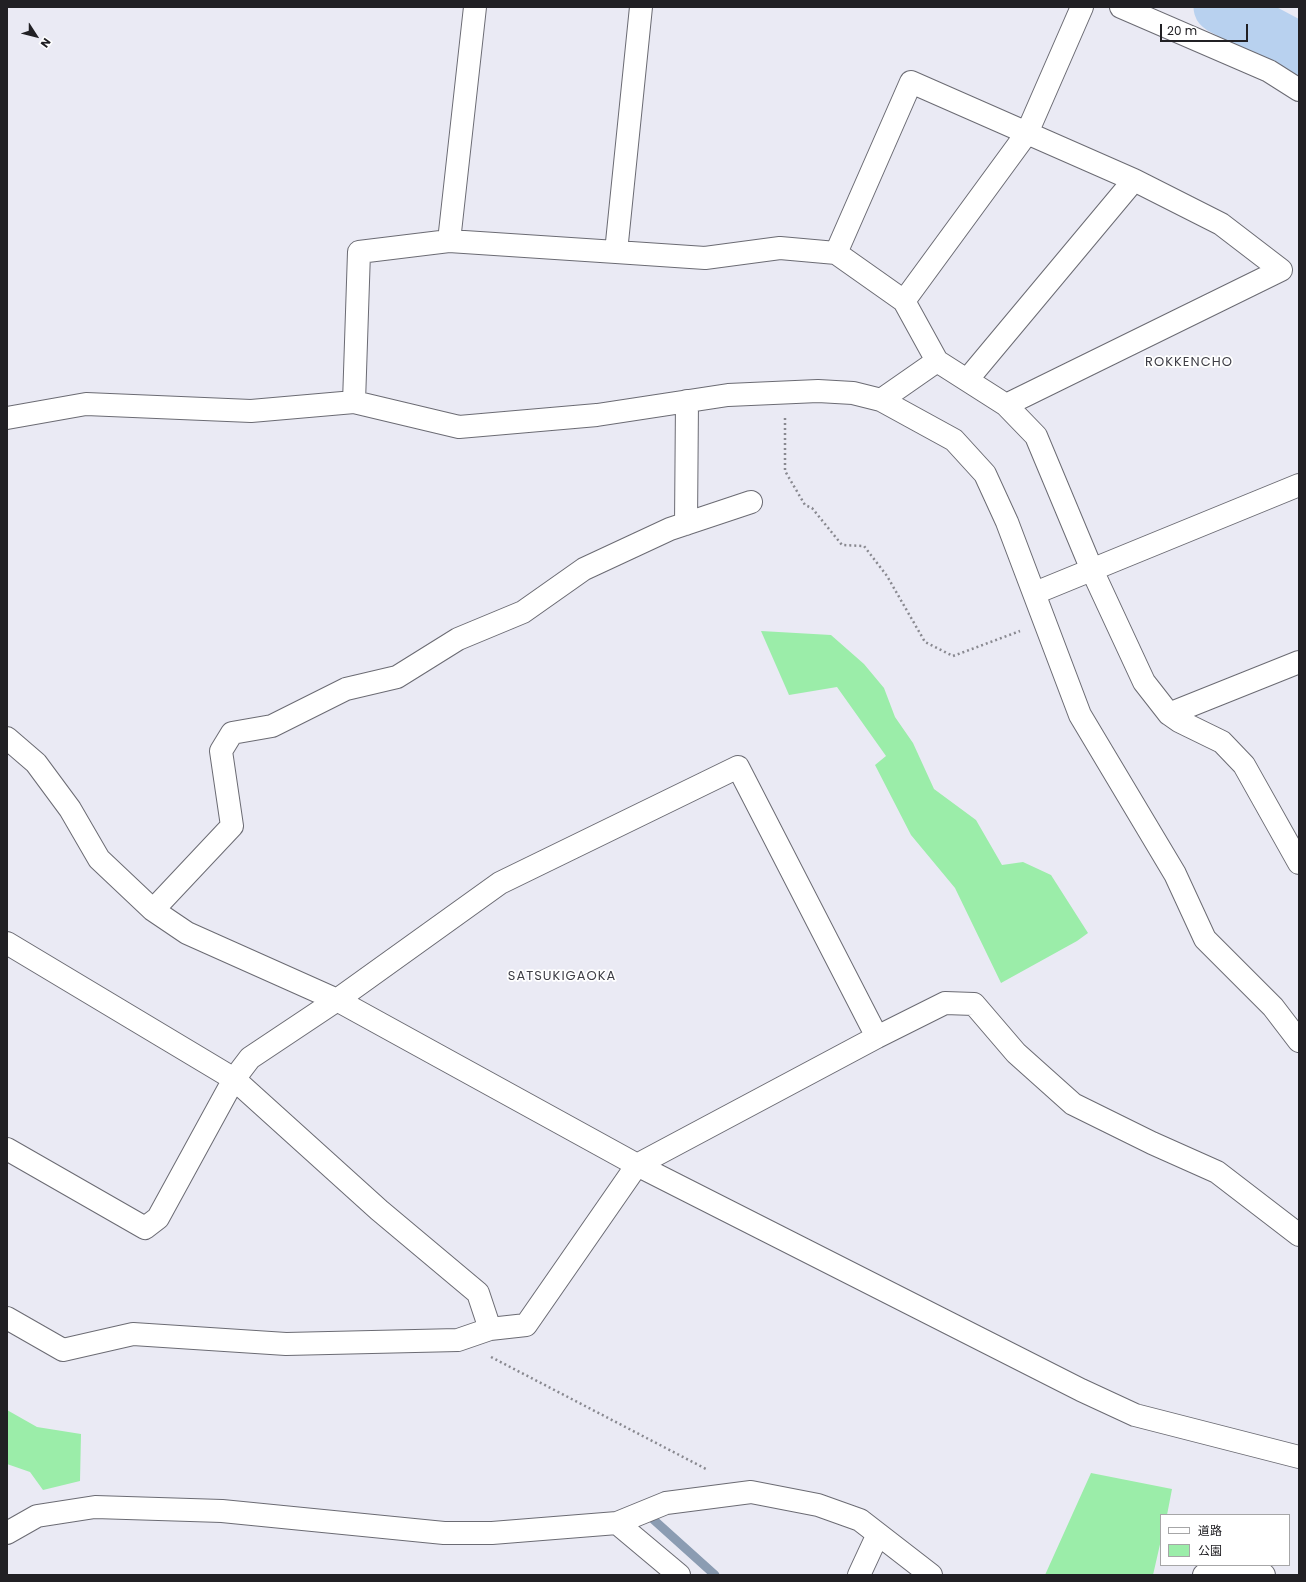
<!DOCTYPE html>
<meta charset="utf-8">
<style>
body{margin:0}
#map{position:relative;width:1306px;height:1582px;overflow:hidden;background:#eaeaf4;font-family:Poppins,"Noto Sans JP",sans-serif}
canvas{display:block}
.frame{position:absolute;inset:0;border:8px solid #212024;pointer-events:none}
.legend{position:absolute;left:1160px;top:1514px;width:130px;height:52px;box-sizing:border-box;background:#fff;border:1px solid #a6a6a7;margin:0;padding:5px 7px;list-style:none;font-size:12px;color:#212024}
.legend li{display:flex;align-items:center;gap:8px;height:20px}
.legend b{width:20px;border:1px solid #a6a6a7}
.north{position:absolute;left:16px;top:16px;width:40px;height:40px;-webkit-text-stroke:3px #fff;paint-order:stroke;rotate:126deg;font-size:11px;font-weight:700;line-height:16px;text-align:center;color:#212024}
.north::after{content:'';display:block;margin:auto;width:14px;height:18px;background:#212024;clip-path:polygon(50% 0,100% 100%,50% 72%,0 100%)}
.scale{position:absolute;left:1160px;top:24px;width:88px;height:18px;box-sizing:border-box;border:2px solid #212024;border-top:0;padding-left:5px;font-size:12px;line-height:14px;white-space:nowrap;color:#212024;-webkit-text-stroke:3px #fff;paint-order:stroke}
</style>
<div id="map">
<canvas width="1306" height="1582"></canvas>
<div class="frame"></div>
<ul class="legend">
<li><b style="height:5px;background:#fff"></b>道路</li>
<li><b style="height:11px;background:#9beda9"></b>公園</li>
</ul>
<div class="north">N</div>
<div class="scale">20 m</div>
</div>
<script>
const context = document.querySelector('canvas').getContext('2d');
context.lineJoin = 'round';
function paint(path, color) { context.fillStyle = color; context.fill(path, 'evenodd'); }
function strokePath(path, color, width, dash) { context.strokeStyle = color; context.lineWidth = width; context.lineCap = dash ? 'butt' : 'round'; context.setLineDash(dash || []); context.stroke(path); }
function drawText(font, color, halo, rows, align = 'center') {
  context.font = font + ' Poppins,sans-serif'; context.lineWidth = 3.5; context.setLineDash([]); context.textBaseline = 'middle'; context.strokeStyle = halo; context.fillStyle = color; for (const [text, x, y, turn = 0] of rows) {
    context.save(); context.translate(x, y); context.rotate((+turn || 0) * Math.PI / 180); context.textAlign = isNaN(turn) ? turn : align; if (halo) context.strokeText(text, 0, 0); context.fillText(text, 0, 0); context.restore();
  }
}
paint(new Path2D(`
 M761,631L831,635L864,664L884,688L895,717L913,743L934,789L976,820L1002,865L1023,862L1051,875L1088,933L1077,941L1001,983L955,888L911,835L875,765L886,756L837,687L789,695Z
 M7,1410L37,1427L81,1434L80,1481L43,1490L30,1472L7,1464Z
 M1091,1473L1172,1489L1167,1515H1161V1540L1153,1575H1045Z`), '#9beda9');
strokePath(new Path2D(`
 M645,1512L715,1575`), '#8b9cb2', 9);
strokePath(new Path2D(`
 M1220,7L1299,49`), '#b8d1ef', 53);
const minor = new Path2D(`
 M475,7L449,241L616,252
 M641,7L616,252L705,258L780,248L836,253L904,301
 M1121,7L1269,71L1299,90
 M836,253L911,82L1134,180L1221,224L1281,270L1006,405
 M937,361L1006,405L1036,436L1092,570L1144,682L1169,714L1179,721L1222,742L1244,765L1299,863
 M967,380L1134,180
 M881,400L937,361L904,301L1027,133L1082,7
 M354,402L359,252L449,241
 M7,418L86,404L251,411L354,402L459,427L597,415L728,395L818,391L853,393L881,400L954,440L985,474L1007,522L1080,715L1175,874L1205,939L1273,1007L1299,1041
 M686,524L687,401
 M1035,593L1299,485
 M1169,714L1299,662
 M7,738L36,763L70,809L99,859L153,910L187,933L337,1000L637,1165L1081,1390L1135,1415L1299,1457
 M153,910L232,826L221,751L232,733L272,726L346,689L397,677L458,639L523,612L584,569L670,529L751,502
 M7,943L234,1079L379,1210L478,1293L490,1329
 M7,1149L145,1228L158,1218L234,1079L250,1058L337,1000L500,883L738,767L877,1037
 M7,1318L63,1350L133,1334L286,1344L458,1340L490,1329L526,1325L637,1165L877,1037L945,1003L974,1004L1016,1053L1073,1104L1152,1143L1217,1172L1299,1235
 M617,1523L679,1575
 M7,1533L37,1516L95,1507L222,1511L444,1533H492L617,1523L666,1503L751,1492L818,1505L860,1520L931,1575
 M859,1575L878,1534
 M1204,1575C1220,1559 1245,1569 1264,1575`);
strokePath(minor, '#6b6b73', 24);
strokePath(new Path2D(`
 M785,418V471L805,505L812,508L842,545L864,546L887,576L925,642L953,656L1020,631
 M491,1357L708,1470`), '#898990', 2.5, [2, 3]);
strokePath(minor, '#fff', 22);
context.letterSpacing = '1px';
drawText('13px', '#3d3d45', '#fff', [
 ["ROKKENCHO",1189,363],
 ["SATSUKIGAOKA",562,977]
]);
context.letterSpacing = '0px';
</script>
